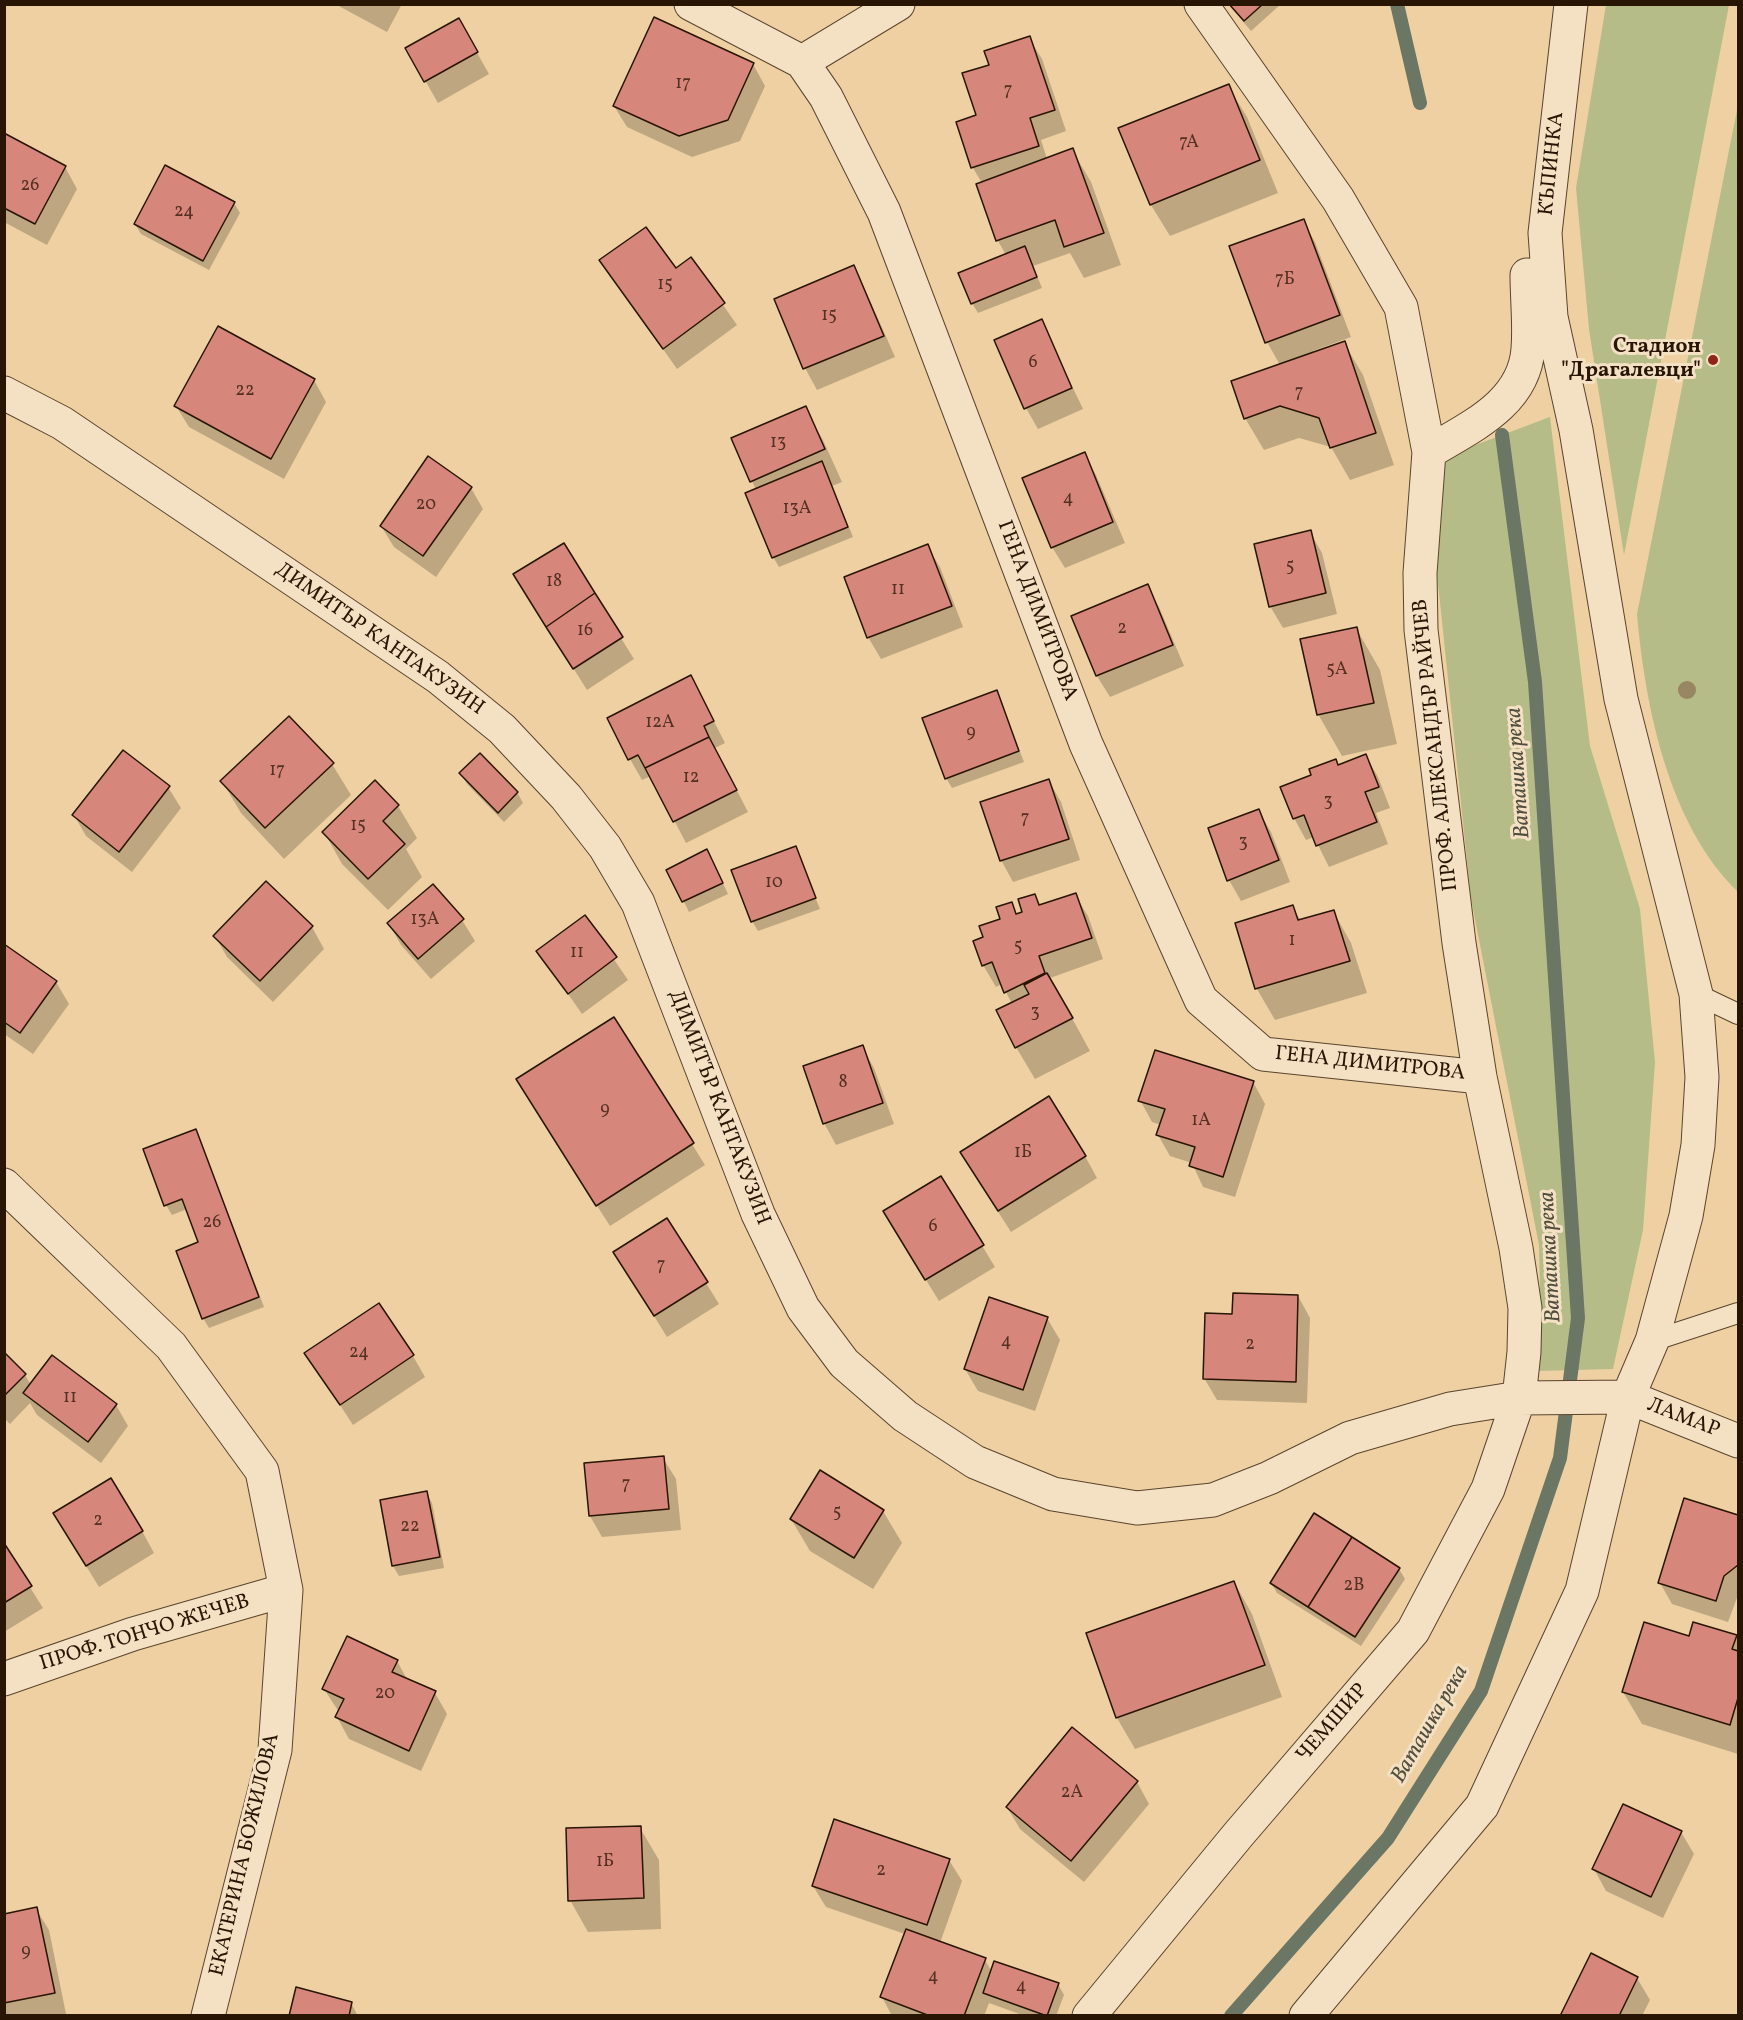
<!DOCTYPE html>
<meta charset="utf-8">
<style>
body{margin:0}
#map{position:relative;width:1743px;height:2020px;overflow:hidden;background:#eed0a2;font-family:Vollkorn,serif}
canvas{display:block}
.frame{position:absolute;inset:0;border:6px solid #281504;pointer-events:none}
</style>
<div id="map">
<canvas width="1743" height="2020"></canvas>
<div class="frame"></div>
</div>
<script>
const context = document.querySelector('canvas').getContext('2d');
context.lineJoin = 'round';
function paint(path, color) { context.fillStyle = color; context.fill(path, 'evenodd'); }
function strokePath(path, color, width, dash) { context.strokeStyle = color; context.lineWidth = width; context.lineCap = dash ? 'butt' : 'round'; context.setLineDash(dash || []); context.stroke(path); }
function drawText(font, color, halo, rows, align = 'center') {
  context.font = font + ' Vollkorn,serif'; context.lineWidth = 6; context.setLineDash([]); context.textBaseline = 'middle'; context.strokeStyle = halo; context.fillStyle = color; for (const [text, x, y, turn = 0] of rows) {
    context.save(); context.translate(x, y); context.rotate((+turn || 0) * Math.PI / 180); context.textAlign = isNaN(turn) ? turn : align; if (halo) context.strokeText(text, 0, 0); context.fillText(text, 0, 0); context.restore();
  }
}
paint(new Path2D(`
 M1606,5H1729L1624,555L1589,329L1576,188Z
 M1738,105V892C1669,825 1645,707 1637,614Z
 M1550,417L1590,746L1640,909L1655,1062L1643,1230L1613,1369L1537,1371L1541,1334L1539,1245L1471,899L1436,564L1446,456Z`), '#b5bc88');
paint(new Path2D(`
 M335,4H402L387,32Z
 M1228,4H1281L1251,31Z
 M1029,38L1042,59L1066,131L1041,140L1047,159L1072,150L1091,182L1121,265L1084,278L1070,253L1033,266L1042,288L978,313L972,303L1006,255L998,241L978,184L982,183L973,168L958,123L977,116L991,66Z
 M471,42L489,74L438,103L407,49Z
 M753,64L765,86L740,141L692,157L627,127L614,106Z
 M1228,86L1247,117L1278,193L1170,236L1151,205L1120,129Z
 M4,135L65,167L77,189L47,245L4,222Z
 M234,203L240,213L209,270L141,234L135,224Z
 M1303,221L1315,242L1351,337L1313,351L1314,354L1344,343L1363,375L1394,465L1350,480L1331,447L1299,438L1264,450L1245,418L1280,365L1267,342Z
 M691,259L737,325L677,369L601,261L676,270Z
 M853,267L865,289L895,357L817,390L805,368Z
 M1041,321L1083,409L1038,429L1026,408Z
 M314,380L326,402L284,479L189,427L176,406Z
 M805,408L823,440L842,482L832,486L853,537L779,567L773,557L756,490L733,439Z
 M1084,454L1096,475L1125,543L1065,568L1052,547Z
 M471,488L483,509L436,577L394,547L381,526Z
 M1310,532L1322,553L1337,614L1283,628L1270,606Z
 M563,545L634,659L587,690L528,596Z
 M927,546L940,567L963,627L881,659L868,637L846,577Z
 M1147,586L1159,607L1184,666L1110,697L1097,676L1073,616Z
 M1356,628L1380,670L1397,744L1342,756L1318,714Z
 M996,692L1024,762L952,788L946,778Z
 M702,698L725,743L715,748L748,812L686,843L651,776L642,780L630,759Z
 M1366,756L1378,777L1390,808L1376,813L1388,844L1329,867L1314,837L1306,840L1294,818Z
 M332,764L351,795L284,859L241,813L222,781Z
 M461,774L517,792L523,803L504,822L467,784Z
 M1049,781L1061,802L1080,860L1013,882L1001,860Z
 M375,782L398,806L417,838L406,849L422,877L388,910L342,864L324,832Z
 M168,787L181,808L132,872L86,836L74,815Z
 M1259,811L1271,832L1290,882L1241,901L1229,880Z
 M795,848L820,909L758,931L752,921Z
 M713,862L728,894L689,912L668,870Z
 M1035,895L1041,906L1075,895L1088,916L1103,959L1050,978L1090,1051L1035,1079L1016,1047L1012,1004L1002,984L996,987L983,965L985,938L1011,904L1017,915L1024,913Z
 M1292,906L1301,921L1333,911L1351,943L1367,993L1275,1020L1257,989L1237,924Z
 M585,917L628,980L582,1014L538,951Z
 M462,920L475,941L431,979L401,945L389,924Z
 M312,927L324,949L273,1002L227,957L215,936Z
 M4,946L56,982L69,1004L33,1054L4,1034Z
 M614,1019L705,1165L610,1226L530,1101Z
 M862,1047L874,1068L894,1124L836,1145L824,1123Z
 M1253,1082L1265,1104L1235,1197L1203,1187L1192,1163L1170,1156L1158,1135L1161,1125L1152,1122L1140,1100Z
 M196,1131L264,1307L209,1328L203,1318L200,1243L187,1209L172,1215L166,1205Z
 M1085,1156L1097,1178L1011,1232L974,1174Z
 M941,1178L995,1267L939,1301L897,1233Z
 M667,1220L719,1304L667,1337L628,1274Z
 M1298,1296L1310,1318L1307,1403L1217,1400L1204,1378L1234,1316Z
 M1047,1318L1060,1340L1035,1411L978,1391L965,1369Z
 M306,1353L413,1356L425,1377L353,1425Z
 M4,1354L25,1375L31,1385L116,1405L128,1426L101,1463L37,1415L30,1403L10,1424L4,1418Z
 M663,1458L676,1479L681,1530L602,1537L590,1516Z
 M426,1492L432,1503L444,1568L399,1576L393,1566Z
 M1685,1500L1738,1516V1595L1728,1622L1672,1604L1660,1583Z
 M883,1511L902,1543L873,1589L810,1551L791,1519Z
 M142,1531L154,1553L99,1587L67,1535Z
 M4,1546L43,1608L4,1632Z
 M1399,1569L1405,1579L1361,1646L1277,1593L1271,1583Z
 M1234,1582L1252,1614L1282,1697L1135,1749L1117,1718Z
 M1736,1636L1738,1641V1754L1642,1724L1623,1692L1690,1638Z
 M397,1661L408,1681L435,1693L447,1714L421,1771L349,1739L337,1717L339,1712L324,1689Z
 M1137,1782L1149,1804L1084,1882L1020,1829L1007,1807Z
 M640,1828L659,1860L661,1929L588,1932L570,1900Z
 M1681,1832L1694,1854L1663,1918L1606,1891L1594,1869Z
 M949,1860L962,1881L940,1943L985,1960L992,1972L1058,1984L1064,1995L1056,2016H1025L989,2003L984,2016H892L882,1997L905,1934L826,1907L813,1886Z
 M36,1909L49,1930L66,2014L4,2016V1915Z
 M1637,1978L1650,2000L1642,2016H1561Z
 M351,2003L358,2016H291Z`), '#0003');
strokePath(new Path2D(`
 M1397,4L1420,103
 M1231,2016L1388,1838L1481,1691L1560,1458L1578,1318L1535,682L1502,435`), '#6c7665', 14);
const building = new Path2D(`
 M1229,4H1263L1244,21Z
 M654,17L754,63L728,120L679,136L613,106Z
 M459,18L478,52L424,82L405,48Z
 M1030,36L1055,110L1030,118L1039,146L971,168L956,122L976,115L962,73L989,65L984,51Z
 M1229,84L1260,160L1150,205L1118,128Z
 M4,133L66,166L35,224L4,208Z
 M1073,148L1104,233L1064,247L1055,220L996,241L976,184Z
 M165,165L235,202L203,261L134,224Z
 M1304,219L1340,315L1265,343L1229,246Z
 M646,227L676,268L691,257L725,303L663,349L599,260Z
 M1025,246L1037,277L971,304L958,273Z
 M854,265L884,336L803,369L774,299Z
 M1042,319L1072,388L1024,409L994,340Z
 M218,326L315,379L271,459L174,406Z
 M1345,341L1376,433L1330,448L1319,418L1280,406L1244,419L1231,381Z
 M806,406L825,449L750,482L731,438Z
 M1085,452L1113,522L1051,548L1022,478Z
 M428,456L472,487L423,556L380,526Z
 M822,461L848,527L772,558L745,493Z
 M1311,530L1326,593L1269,607L1254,544Z
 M564,543L595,593L546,627L513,574Z
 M928,544L952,606L867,638L844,577Z
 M1148,584L1173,645L1096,676L1071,616Z
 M595,593L623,637L573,669L546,627Z
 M1357,627L1374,703L1317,715L1300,639Z
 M691,675L714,721L704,726L709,737L645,768L638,755L628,760L607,718Z
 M997,690L1019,751L945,779L922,718Z
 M289,716L334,763L265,828L220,781Z
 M709,737L737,790L673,822L645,768Z
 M123,750L170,786L119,852L72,815Z
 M480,753L518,792L498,813L459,773Z
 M1366,754L1379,787L1365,792L1377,822L1316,846L1304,815L1293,819L1280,787L1311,775L1309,769L1336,759L1338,765Z
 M1049,779L1069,839L1000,861L980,802Z
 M375,780L399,805L383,821L405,844L368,879L322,832Z
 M1259,809L1279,860L1227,881L1208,828Z
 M796,846L816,898L751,922L731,870Z
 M707,849L723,883L682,902L666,870Z
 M266,881L313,926L260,981L213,936Z
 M433,884L464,919L418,959L387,923Z
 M1076,893L1092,938L1039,956L1045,973L1004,993L992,962L982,966L973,941L983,937L979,926L1000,919L996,907L1012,902L1016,914L1022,912L1018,899L1035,894L1039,905Z
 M1293,905L1298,920L1334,910L1350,961L1255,989L1235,923Z
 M585,915L617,957L568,994L536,951Z
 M4,944L57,981L20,1033L4,1022Z
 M1047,973L1073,1018L1015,1048L996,1010L1029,994L1024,985Z
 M614,1017L694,1143L596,1206L516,1079Z
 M863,1045L883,1103L823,1124L803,1066Z
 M1155,1050L1254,1081L1223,1177L1189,1166L1195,1147L1156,1135L1165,1109L1138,1101Z
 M1049,1096L1086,1156L998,1211L960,1152Z
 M196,1129L259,1297L202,1319L176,1251L198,1242L182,1199L164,1206L143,1149Z
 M941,1176L984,1245L925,1280L883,1211Z
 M667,1218L708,1282L654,1316L613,1252Z
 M1233,1293L1298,1295L1296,1382L1203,1379L1205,1313L1232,1314Z
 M989,1297L1048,1317L1023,1390L964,1369Z
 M379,1303L414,1355L340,1405L304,1353Z
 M4,1352L26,1374L4,1396Z
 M52,1355L117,1404L88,1442L23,1393Z
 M664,1456L669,1509L589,1516L584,1463Z
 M820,1470L884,1510L854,1558L790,1519Z
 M111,1478L143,1531L86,1566L53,1513Z
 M427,1491L440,1557L392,1566L380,1500Z
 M1684,1498L1738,1515V1565L1724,1576L1716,1601L1658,1583Z
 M1314,1513L1352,1537L1308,1607L1270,1583Z
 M1352,1537L1400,1568L1355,1637L1308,1607Z
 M4,1543L32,1586L4,1603Z
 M1234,1581L1265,1665L1116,1718L1086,1633Z
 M1644,1622L1689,1636L1693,1622L1737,1635L1732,1649L1738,1651V1698L1730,1725L1622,1692Z
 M347,1636L398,1660L392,1672L436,1691L409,1751L335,1717L344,1699L322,1689Z
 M1072,1727L1138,1781L1071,1861L1006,1807Z
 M1623,1804L1682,1831L1651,1897L1592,1869Z
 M834,1819L950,1859L927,1925L812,1886Z
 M641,1826L644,1898L568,1901L566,1828Z
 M37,1907L55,1993L4,2003V1914Z
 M906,1929L986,1958L964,2016H930L880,1997Z
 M1591,1953L1638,1977L1619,2016H1560Z
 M994,1961L1059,1983L1047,2016L983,1993Z
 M296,1987L352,2002L349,2016H289Z`);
paint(building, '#d6867b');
strokePath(building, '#281504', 1.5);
const service = new Path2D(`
 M1696,994L1738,1014
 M1652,1341L1738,1313`);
const minor = new Path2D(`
 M691,4L802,62L826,97L884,212L1086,744L1201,1000L1263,1054L1480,1077
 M802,62L898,4
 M4,393L62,423L438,677L502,729L566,797L605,847L638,903L758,1214L803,1308L844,1363L905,1416L975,1462L1053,1494L1137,1508L1213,1500L1269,1478L1350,1438L1450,1409L1519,1398L1628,1397L1738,1441
 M1429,452C1470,427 1524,404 1528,349C1530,325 1527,299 1527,275
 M4,1185L171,1346L262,1471L286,1590L275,1750L208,2016
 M4,1679L133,1634L286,1590
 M1089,2016L1238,1835L1413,1631L1488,1489L1519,1398L1524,1352L1525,1308L1516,1248L1480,1077L1459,943L1421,630L1420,573L1429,452L1401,307L1338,199L1201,4
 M1306,2016L1482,1806L1582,1591L1628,1397L1652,1341L1686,1216L1698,1145L1702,1077L1696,994L1621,699L1576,430L1551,317L1545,233L1571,4`);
strokePath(service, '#5a442c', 22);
strokePath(minor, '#5a442c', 35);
strokePath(service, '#f4e0c3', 20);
strokePath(minor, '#f4e0c3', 33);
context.fillStyle = '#988561';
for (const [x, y] of [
 [1687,690]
]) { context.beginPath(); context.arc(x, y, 9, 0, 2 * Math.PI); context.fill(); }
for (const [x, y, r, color] of [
 [1713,360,6,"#8f2418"]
]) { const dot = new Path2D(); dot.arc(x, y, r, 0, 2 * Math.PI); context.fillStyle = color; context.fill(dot); strokePath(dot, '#f4e0c3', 2); }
drawText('18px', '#543122', null, [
 ["17",683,85],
 ["7",1008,92],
 ["7А",1189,144],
 ["26",30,187],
 ["24",184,213],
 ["7Б",1285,281],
 ["15",665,286],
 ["15",829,317],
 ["6",1033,364],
 ["22",245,392],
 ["7",1299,394],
 ["13",778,444],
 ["4",1068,500],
 ["20",426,506],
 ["13А",797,510],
 ["5",1290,568],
 ["18",554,583],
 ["11",898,591],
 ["2",1122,630],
 ["16",585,632],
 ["5А",1337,671],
 ["12А",660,724],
 ["9",971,734],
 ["17",277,772],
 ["12",691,779],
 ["3",1328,803],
 ["7",1025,820],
 ["15",358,827],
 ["3",1243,844],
 ["10",774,884],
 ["13А",425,921],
 ["1",1292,942],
 ["5",1018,948],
 ["11",577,954],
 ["3",1035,1014],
 ["8",843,1084],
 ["9",605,1111],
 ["1А",1201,1122],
 ["1Б",1023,1154],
 ["26",212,1224],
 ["6",933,1228],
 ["7",661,1267],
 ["4",1006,1343],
 ["2",1250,1346],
 ["24",359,1354],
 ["11",70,1399],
 ["7",626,1486],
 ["5",837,1514],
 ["2",98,1522],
 ["22",410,1528],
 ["2В",1354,1587],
 ["20",385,1695],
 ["2А",1072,1794],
 ["1Б",605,1863],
 ["2",881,1872],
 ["9",26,1953],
 ["4",933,1978],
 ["4",1021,1988]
]);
drawText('21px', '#281504', '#f4e0c3', [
 ["КЪПИНКА",1553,164,-84],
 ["ГЕНА ДИМИТРОВА",1036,611,69],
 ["ДИМИТЪР КАНТАКУЗИН",379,640,35],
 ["ПРОФ. АЛЕКСАНДЪР РАЙЧЕВ",1437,745,-96],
 ["ГЕНА ДИМИТРОВА",1370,1065,6],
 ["ДИМИТЪР КАНТАКУЗИН",718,1108,69],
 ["ЛАМАР",1683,1419,21],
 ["ПРОФ. ТОНЧО ЖЕЧЕВ",145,1634,-17],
 ["ЧЕМШИР",1333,1724,-49],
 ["ЕКАТЕРИНА БОЖИЛОВА",246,1855,-77]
]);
drawText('bold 21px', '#281504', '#f4e0c3', [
 ["Стадион",1701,348],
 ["\"Драгалевци\"",1701,372]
], 'right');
drawText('italic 22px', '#504e3d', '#f4e0c3', [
 ["Ваташка река",1520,773,-94],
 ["Ваташка река",1552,1257,-93],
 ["Ваташка река",1431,1725,-60]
]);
</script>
